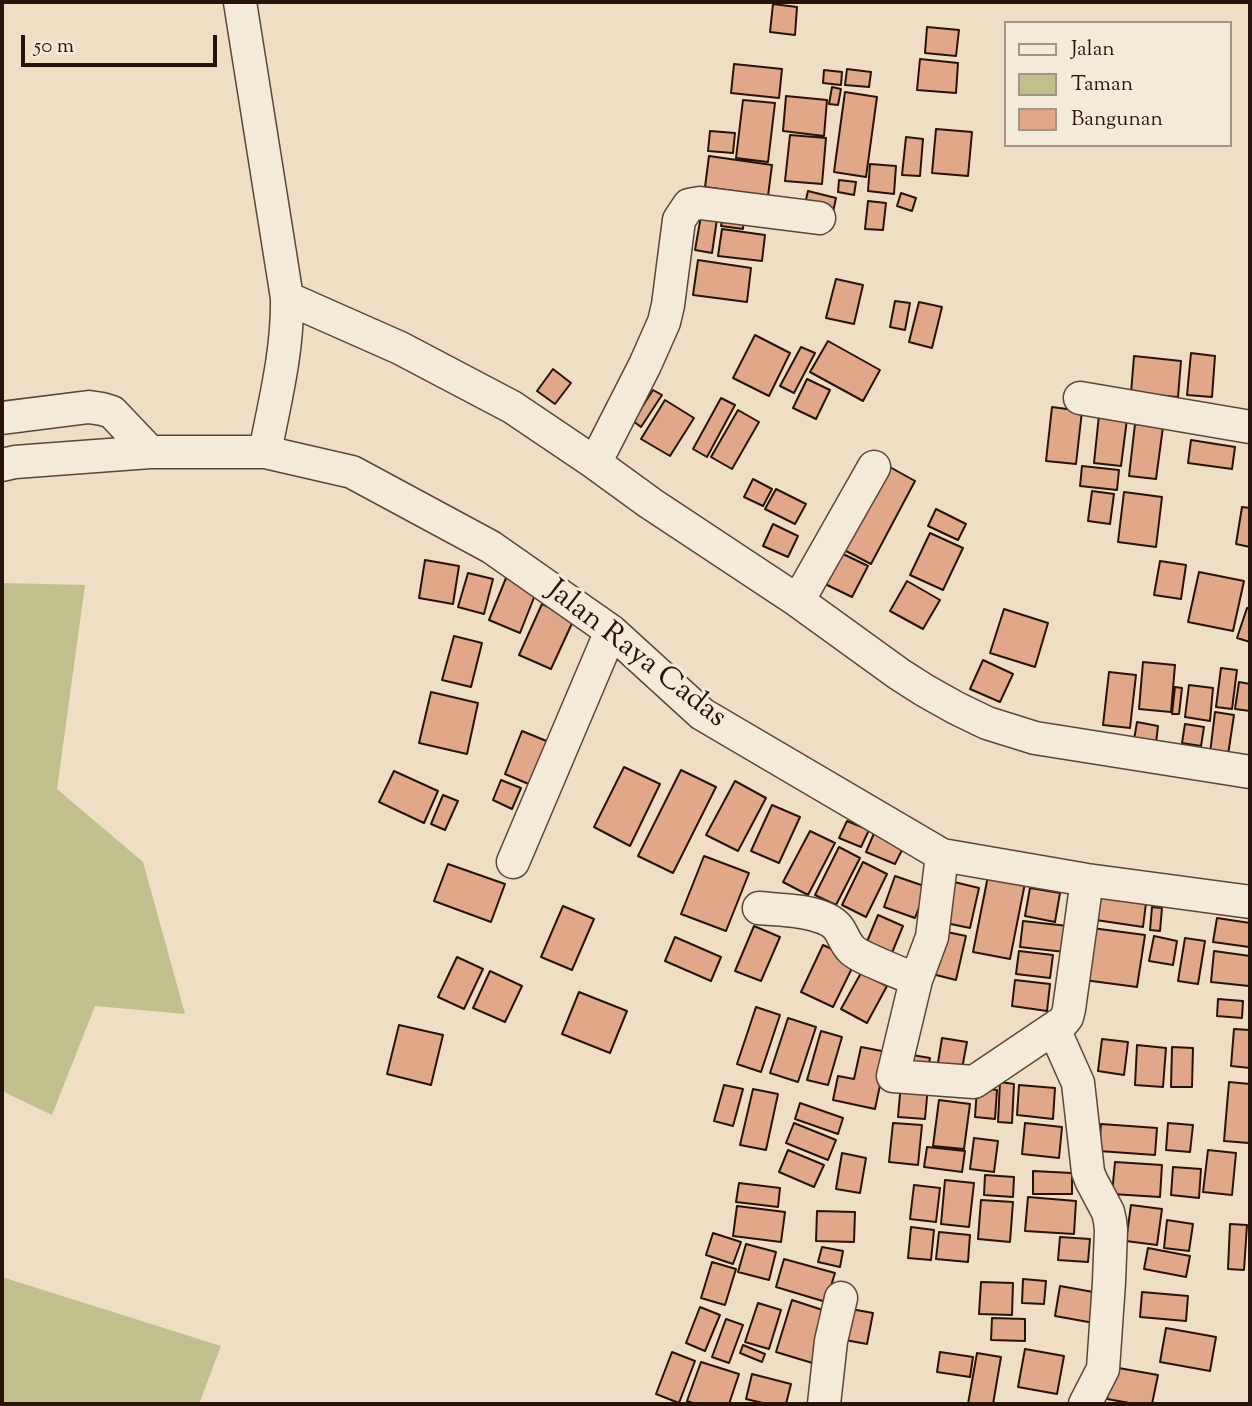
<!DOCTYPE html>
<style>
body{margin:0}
#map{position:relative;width:1252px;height:1406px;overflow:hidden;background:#efdec3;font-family:"Sorts Mill Goudy",serif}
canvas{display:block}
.frame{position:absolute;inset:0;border:4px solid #28130a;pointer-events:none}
.legend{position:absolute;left:1004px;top:21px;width:228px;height:126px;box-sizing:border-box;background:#f5ead8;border:2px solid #a39486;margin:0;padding:9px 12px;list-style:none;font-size:21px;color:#28130a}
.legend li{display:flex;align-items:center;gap:14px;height:35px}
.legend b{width:35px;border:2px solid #a39486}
.scale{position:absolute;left:21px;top:35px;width:196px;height:32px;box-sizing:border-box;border:4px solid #28130a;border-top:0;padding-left:9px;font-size:21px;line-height:24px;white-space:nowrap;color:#28130a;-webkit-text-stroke:5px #f5ead8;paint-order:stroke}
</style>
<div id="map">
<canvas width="1252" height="1406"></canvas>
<div class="frame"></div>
<ul class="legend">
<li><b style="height:9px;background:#f5ead8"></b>Jalan</li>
<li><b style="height:19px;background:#c1bf8e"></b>Taman</li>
<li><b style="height:19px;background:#e1a789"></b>Bangunan</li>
</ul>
<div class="scale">50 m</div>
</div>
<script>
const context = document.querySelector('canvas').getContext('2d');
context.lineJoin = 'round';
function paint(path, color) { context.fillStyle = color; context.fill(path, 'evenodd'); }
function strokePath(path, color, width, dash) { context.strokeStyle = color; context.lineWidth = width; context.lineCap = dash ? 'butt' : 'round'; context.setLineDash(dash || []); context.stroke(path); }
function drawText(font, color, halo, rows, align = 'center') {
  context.font = font + ' "Sorts Mill Goudy",serif'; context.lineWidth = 6; context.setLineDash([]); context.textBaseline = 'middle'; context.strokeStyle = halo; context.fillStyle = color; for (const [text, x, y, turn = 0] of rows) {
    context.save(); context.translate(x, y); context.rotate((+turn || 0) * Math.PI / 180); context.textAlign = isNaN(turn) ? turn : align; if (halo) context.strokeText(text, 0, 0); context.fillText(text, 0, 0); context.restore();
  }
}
paint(new Path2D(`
 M2,583L85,585L57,789L143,862L185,1014L95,1006L52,1115L2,1091Z
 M2,1277L221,1346L199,1404H2Z`), '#c1bf8e');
const building = new Path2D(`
 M773,4L797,7L795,35L770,32Z
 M927,27L959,30L956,56L925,53Z
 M920,59L958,63L956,93L917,90Z
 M734,64L782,69L779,98L731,93Z
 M847,69L871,72L869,87L845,85Z
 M824,70L842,72L841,85L823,83Z
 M832,87L841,89L838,105L829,104Z
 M845,92L877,97L866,177L834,172Z
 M786,96L827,100L824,136L783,131Z
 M743,100L775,103L768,162L736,158Z
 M936,129L972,132L968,176L932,173Z
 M710,131L735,133L733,153L708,151Z
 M790,135L826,138L822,184L785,181Z
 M906,137L923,139L920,176L902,175Z
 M709,156L772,165L768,196L705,187Z
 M870,164L896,166L894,194L868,191Z
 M839,180L856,182L854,195L838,192Z
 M808,191L836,198L833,212L805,204Z
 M901,193L916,198L912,211L897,206Z
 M868,201L886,203L883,230L865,229Z
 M723,214L744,217L743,229L721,226Z
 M701,216L717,219L712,253L695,250Z
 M722,229L765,235L762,261L718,256Z
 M698,260L751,268L747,302L693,295Z
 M836,279L863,285L854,324L826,318Z
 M895,301L910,303L905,330L890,327Z
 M919,302L942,307L932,348L909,342Z
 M755,335L790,353L769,396L733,378Z
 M828,341L880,370L863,401L810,372Z
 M801,347L815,353L794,393L780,386Z
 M1191,353L1215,356L1212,397L1187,395Z
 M1134,356L1181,361L1178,397L1131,393Z
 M553,369L571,383L555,404L537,391Z
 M807,379L830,390L816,419L793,408Z
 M653,390L662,395L641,427L633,421Z
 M721,398L735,405L707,457L693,449Z
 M665,400L694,418L670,456L641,439Z
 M1052,407L1082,411L1076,464L1046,461Z
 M738,410L759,422L732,469L711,457Z
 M1099,415L1127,419L1121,466L1094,463Z
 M1135,424L1163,427L1156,479L1129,476Z
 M1191,440L1235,447L1232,469L1188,463Z
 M888,466L915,481L871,564L844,550Z
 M1082,466L1119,470L1117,490L1080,486Z
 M753,479L772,489L763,506L744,497Z
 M776,489L806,504L795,524L765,509Z
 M1092,491L1114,494L1110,524L1088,521Z
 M1124,492L1162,497L1156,547L1118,542Z
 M1242,507L1250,508V547L1236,544Z
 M936,509L966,524L958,540L928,526Z
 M773,524L798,536L788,557L763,546Z
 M930,533L963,548L943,590L910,575Z
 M839,552L868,566L852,597L823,583Z
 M425,560L459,566L453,604L419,598Z
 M1160,561L1186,565L1181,599L1154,595Z
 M1199,572L1244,581L1233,631L1188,622Z
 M468,573L493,579L484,614L458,607Z
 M506,578L537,590L520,633L489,620Z
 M907,581L940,600L923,629L890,611Z
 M542,604L574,619L551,669L519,655Z
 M1247,608L1250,609V642L1237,638Z
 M1004,609L1048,623L1035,667L990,653Z
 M454,636L482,643L471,687L442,680Z
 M983,660L1013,674L1000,702L970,689Z
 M1143,662L1175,665L1171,712L1139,709Z
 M1221,668L1237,670L1232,709L1216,707Z
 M1109,672L1136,675L1130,728L1103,725Z
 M1239,682L1250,684V711L1235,709Z
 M1189,685L1213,688L1210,721L1185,717Z
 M1175,687L1182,688L1179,714H1172Z
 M431,692L478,703L467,754L419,743Z
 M1215,712L1234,715L1228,755L1210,753Z
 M1137,722L1158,726L1156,743L1134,740Z
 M1185,724L1204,727L1201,746L1182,743Z
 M522,731L549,742L531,785L505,774Z
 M624,767L660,784L630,846L594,827Z
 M681,770L716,787L673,873L638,856Z
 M394,771L438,791L424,823L379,802Z
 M501,780L521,788L512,809L493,800Z
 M735,781L766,798L738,851L706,835Z
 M443,795L458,801L445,830L431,824Z
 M772,805L800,817L779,863L751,851Z
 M847,821L869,830L861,847L839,838Z
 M810,831L835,843L808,895L783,882Z
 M875,831L905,844L895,864L866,852Z
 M839,847L860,858L836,905L815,895Z
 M704,856L749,873L726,931L681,914Z
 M863,862L887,874L866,917L842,905Z
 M448,864L505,884L491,922L434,901Z
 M989,871L1026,878L1010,959L973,952Z
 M895,876L927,887L915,918L884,907Z
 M950,881L979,888L970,928L941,922Z
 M1030,888L1060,893L1055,922L1025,916Z
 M1098,897L1146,903L1143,927L1096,920Z
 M563,906L594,919L572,970L541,957Z
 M1152,907L1162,908L1160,931L1150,930Z
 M878,915L903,926L889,960L864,949Z
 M1217,918L1250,923L1249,947L1213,942Z
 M1023,921L1068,926L1065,952L1020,947Z
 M754,926L780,937L761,981L735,971Z
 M1092,928L1145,935L1137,987L1084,980Z
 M942,931L966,936L956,980L932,974Z
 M1154,936L1177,941L1173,965L1149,961Z
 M675,937L721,957L711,981L665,961Z
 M1185,938L1205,941L1198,984L1178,981Z
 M823,945L856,960L833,1007L801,992Z
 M1019,951L1053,955L1050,978L1016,974Z
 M1214,951L1250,956L1249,986L1211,982Z
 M457,957L483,969L464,1009L438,997Z
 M490,971L522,986L505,1022L473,1008Z
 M861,973L887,986L867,1023L841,1009Z
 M1015,980L1050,984L1047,1011L1012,1006Z
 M579,992L627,1011L610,1053L562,1034Z
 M1218,999L1243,1001L1242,1018L1217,1016Z
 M756,1007L780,1015L761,1072L737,1064Z
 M788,1018L816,1027L798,1082L770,1073Z
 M399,1025L443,1035L431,1085L387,1074Z
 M1234,1029L1250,1030V1068L1231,1066Z
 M821,1031L842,1037L828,1085L807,1080Z
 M942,1038L967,1042L960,1079L936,1075Z
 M1102,1039L1128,1042L1124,1075L1098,1071Z
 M1137,1045L1166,1048L1163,1087L1135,1085Z
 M861,1047L887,1052L875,1109L833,1100L838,1076L854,1079Z
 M1172,1047L1193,1048L1192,1087H1171Z
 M912,1055L930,1058L927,1075L909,1072Z
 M1000,1082L1014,1084L1012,1123L998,1122Z
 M1229,1082L1250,1084L1249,1143L1224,1141Z
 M901,1083L928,1086L925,1119L898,1117Z
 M724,1085L743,1089L733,1126L714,1121Z
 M1019,1085L1055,1088L1053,1119L1017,1115Z
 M977,1088L997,1090L995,1119L975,1117Z
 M753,1089L778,1094L766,1150L740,1145Z
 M939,1100L970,1104L964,1149L933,1146Z
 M800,1103L843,1118L838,1134L795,1119Z
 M794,1123L836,1140L828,1160L786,1143Z
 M893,1123L922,1125L918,1165L889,1162Z
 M1025,1123L1062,1127L1059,1158L1022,1154Z
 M1168,1123L1193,1125L1190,1152L1166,1150Z
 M1101,1124L1157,1128L1155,1155L1099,1151Z
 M974,1138L998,1141L994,1172L970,1169Z
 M927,1147L965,1151L962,1172L924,1167Z
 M788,1150L824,1165L814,1187L779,1172Z
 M1208,1150L1236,1153L1232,1195L1203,1192Z
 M842,1153L866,1158L860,1193L836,1189Z
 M1115,1162L1162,1165L1160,1197L1112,1194Z
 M1173,1167L1201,1169L1199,1198L1171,1195Z
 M1033,1171L1072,1173V1194H1033Z
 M985,1175L1014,1177L1013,1197L984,1195Z
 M945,1180L974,1183L969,1227L941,1224Z
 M739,1183L780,1188L778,1207L736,1202Z
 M914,1185L940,1188L936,1222L910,1219Z
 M1028,1197L1076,1201L1074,1234L1025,1231Z
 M981,1200L1013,1202L1010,1242L978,1239Z
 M1131,1205L1162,1209L1157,1245L1126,1241Z
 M737,1206L785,1212L781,1242L733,1236Z
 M817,1211L855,1212L854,1242L816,1241Z
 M1167,1220L1193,1224L1189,1251L1164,1248Z
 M1230,1224L1247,1225L1244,1270L1228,1269Z
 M911,1227L934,1230L931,1260L908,1258Z
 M939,1232L970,1235L968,1262L936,1259Z
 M713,1233L741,1242L733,1264L706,1255Z
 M1060,1237L1090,1239L1088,1262L1058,1260Z
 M746,1244L776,1252L769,1280L738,1272Z
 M822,1247L843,1251L840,1267L818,1262Z
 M1148,1248L1190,1256L1186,1277L1144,1269Z
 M784,1259L835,1273L826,1302L776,1287Z
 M712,1262L736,1269L725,1305L701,1298Z
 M1023,1279L1046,1281L1044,1304L1022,1303Z
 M981,1282L1013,1283L1012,1315L979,1314Z
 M1060,1286L1099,1293L1094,1323L1055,1316Z
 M1142,1292L1188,1296L1186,1321L1140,1317Z
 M792,1300L835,1314L819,1365L776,1352Z
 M758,1303L781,1310L769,1349L745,1342Z
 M700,1307L720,1315L705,1351L686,1343Z
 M851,1309L873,1313L867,1344L845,1340Z
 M992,1318L1025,1319V1341L991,1340Z
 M726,1319L743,1325L729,1363L712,1357Z
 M1166,1328L1216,1337L1210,1371L1160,1362Z
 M743,1345L765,1354L762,1362L740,1353Z
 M1025,1349L1064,1356L1057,1394L1018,1387Z
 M672,1352L695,1361L679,1403L656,1394Z
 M940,1352L973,1357L970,1377L937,1372Z
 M977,1353L1001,1357L993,1404H968Z
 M701,1362L739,1374L729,1404H696L687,1401Z
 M1113,1367L1158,1375L1152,1404H1135L1107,1399Z
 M752,1374L791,1384L786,1404H767L746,1399Z`);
paint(building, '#e1a789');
strokePath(building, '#28130a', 2);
const minor = new Path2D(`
 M240,2L287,298C288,350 275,401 265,452
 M287,298L400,348L512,407L595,463L650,503L798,601L899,674L924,690L956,708L987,723L1035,738L1250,772
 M1080,398L1250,427
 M2,418L89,407L102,409L112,412L150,452
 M595,463L645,365L664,322L668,305L679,220L689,205L700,203L819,218
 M2,465L15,462L150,452H265L352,472L491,547L611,631L702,714L942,855L1087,880L1250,902
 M798,601L874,467
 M942,855L932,937L916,980L893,1076L974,1082L1063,1022L1067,1017L1069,1009L1087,880
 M513,862L611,631
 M759,908C780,910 804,910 824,918C844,926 840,938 852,950C862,959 902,973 916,980
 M1054,1029L1078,1083L1088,1172L1091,1180L1108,1212L1110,1221L1111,1230L1109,1282L1103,1369L1085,1404
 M824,1404L831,1341L841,1298`);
strokePath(minor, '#5a4638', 35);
strokePath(minor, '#f5ead8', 32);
drawText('30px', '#28130a', '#f5ead8', [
 ["Jalan Raya Cadas",635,656,38]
]);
</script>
